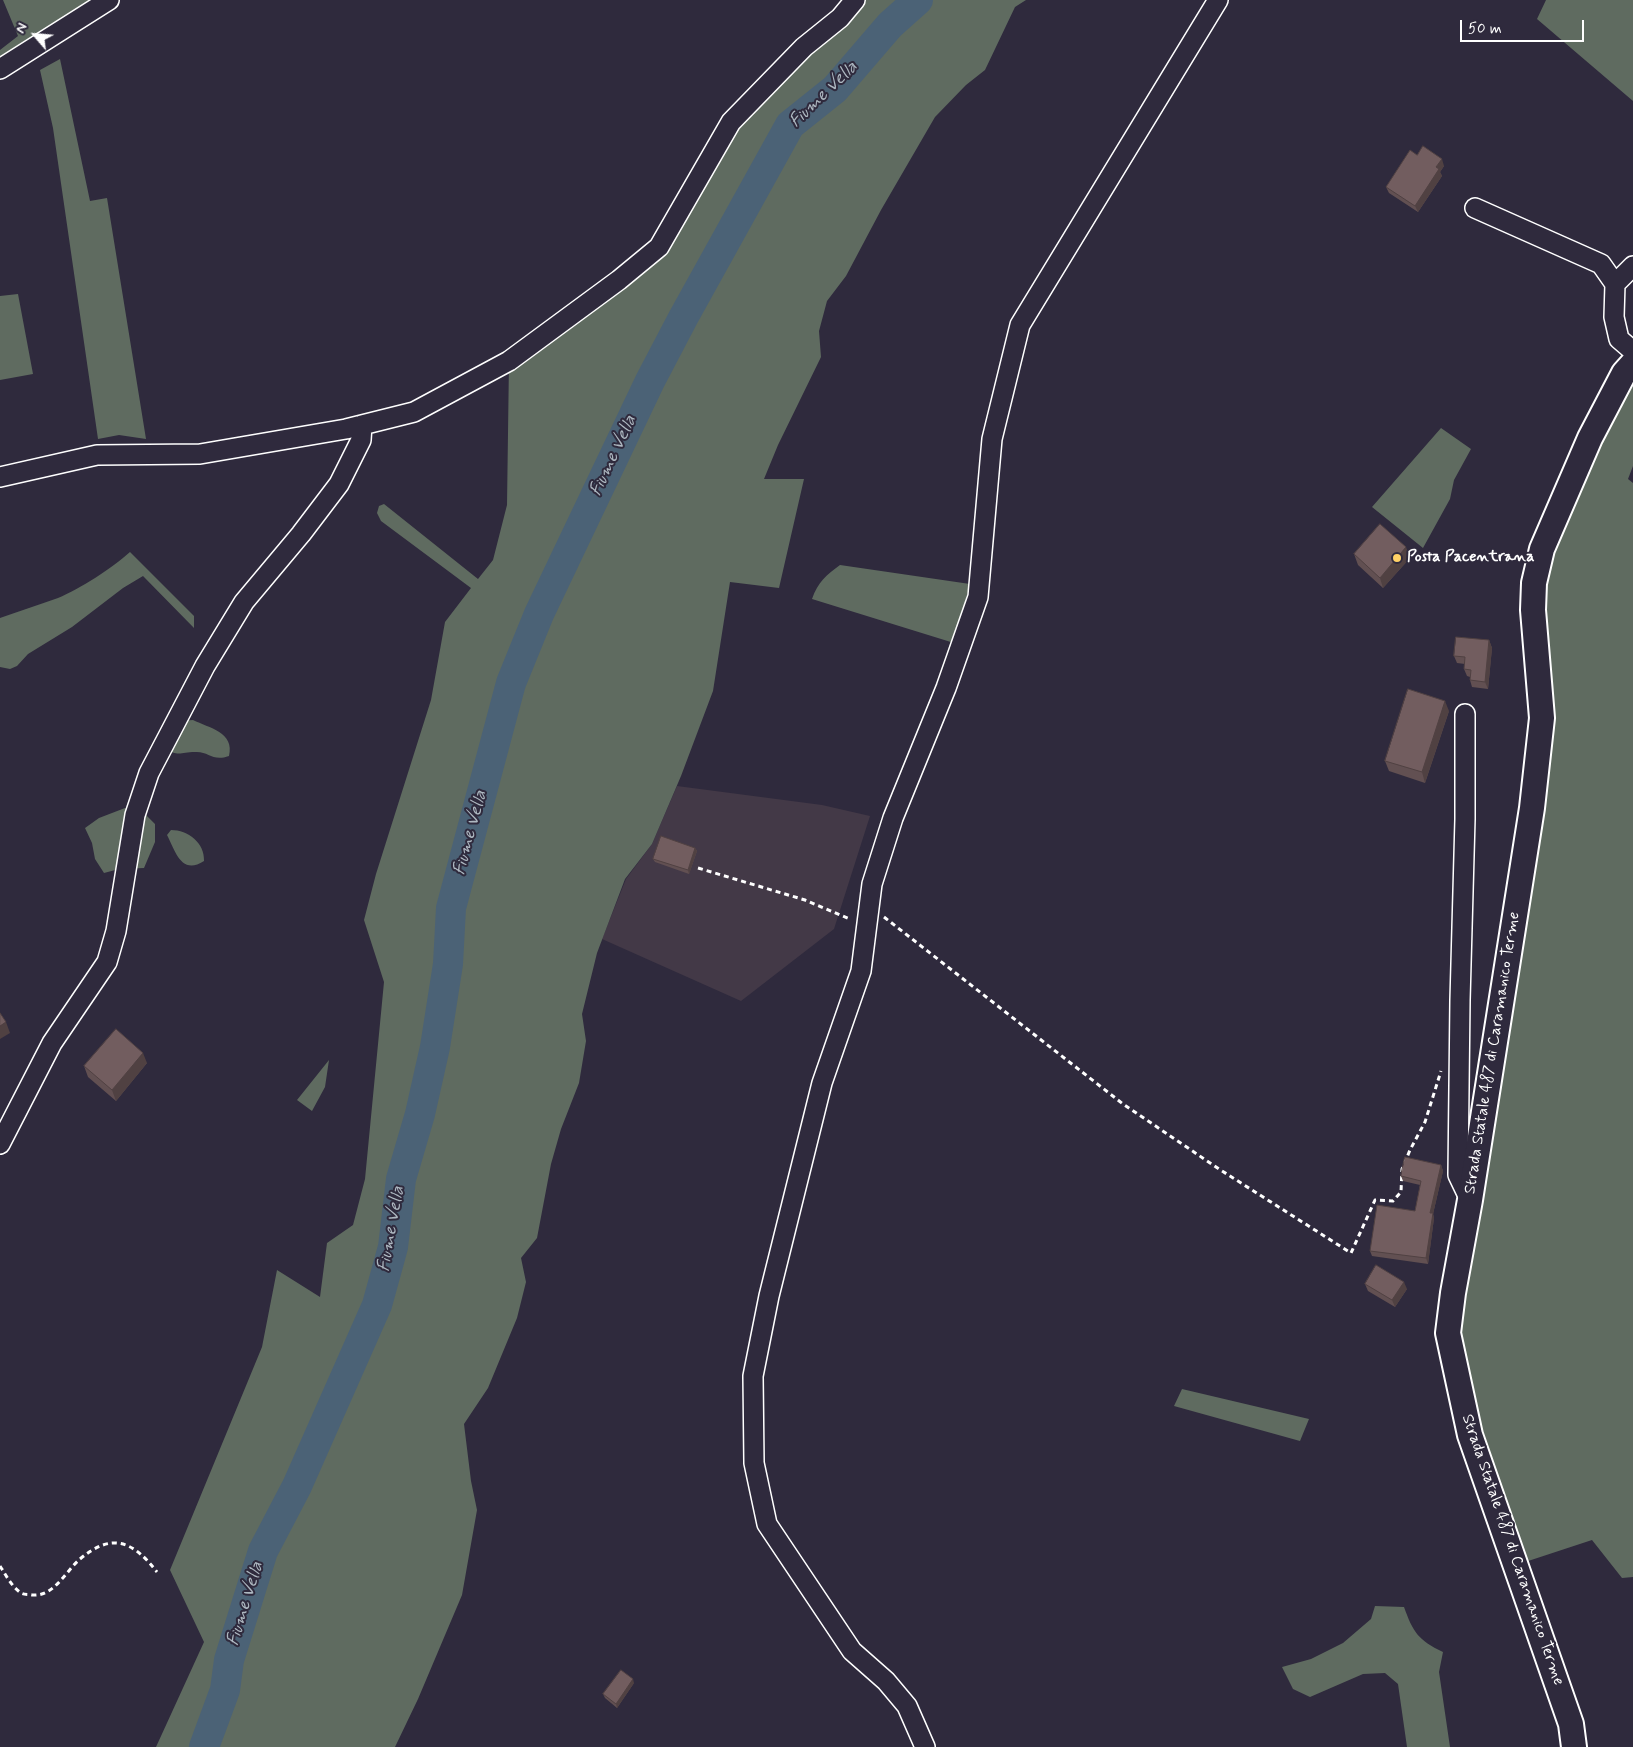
<!DOCTYPE html>
<style>
body{margin:0}
#map{position:relative;width:1633px;height:1747px;overflow:hidden;background:#2f2a3d;font-family:Mynerve,sans-serif}
canvas{display:block}
.north{position:absolute;left:10px;top:10px;width:50px;height:50px;-webkit-text-stroke:4px #2f2a3d;paint-order:stroke;rotate:297deg;font-size:14px;font-weight:700;line-height:20px;text-align:center;color:#fff}
.north::after{content:'';display:block;margin:auto;width:18px;height:22px;background:#fff;clip-path:polygon(50% 0,100% 100%,50% 72%,0 100%)}
.scale{position:absolute;left:1460px;top:20px;width:124px;height:22px;box-sizing:border-box;border:2px solid #fff;border-top:0;padding-left:6px;font-size:15px;line-height:18px;white-space:nowrap;color:#fff;-webkit-text-stroke:4px #2f2a3d;paint-order:stroke}
</style>
<div id="map">
<canvas width="1633" height="1747"></canvas>
<div class="north">N</div>
<div class="scale">50 m</div>
</div>
<script>
const context = document.querySelector('canvas').getContext('2d');
context.lineJoin = 'round';
function paint(path, color) { context.fillStyle = color; context.fill(path, 'evenodd'); }
function strokePath(path, color, width, dash) { context.strokeStyle = color; context.lineWidth = width; context.lineCap = dash ? 'butt' : 'round'; context.setLineDash(dash || []); context.stroke(path); }
function drawText(font, color, halo, rows, align = 'center') {
  context.font = font + ' Mynerve,sans-serif'; context.lineWidth = 4; context.setLineDash([]); context.textBaseline = 'middle'; context.strokeStyle = halo; context.fillStyle = color; for (const [text, x, y, turn = 0] of rows) {
    context.save(); context.translate(x, y); context.rotate((+turn || 0) * Math.PI / 180); context.textAlign = isNaN(turn) ? turn : align; if (halo) context.strokeText(text, 0, 0); context.fillText(text, 0, 0); context.restore();
  }
}
paint(new Path2D(`
 M677,786L822,805L870,816L834,929L741,1001L602,939L626,879L652,844Z`), '#433947');
paint(new Path2D(`
 M3,0H95L0,59V50L18,36Z
 M855,0H1026L1015,7L985,70L966,85L935,117L881,210L846,276L827,301L819,331L821,357L778,445L764,479H804L779,588L730,582L713,691L681,776L652,844L625,879L597,953L582,1014L586,1041L579,1083L561,1129L551,1164L537,1238L521,1258L526,1282L517,1318L488,1388L464,1424L471,1481L477,1510L462,1595L418,1699L395,1747H156L204,1642L170,1570L262,1347L277,1270L320,1297L327,1243L353,1225L365,1179L384,982L364,920L376,874L431,700L445,622L471,588L381,521L377,513L379,506L384,504L478,579L493,560L507,505L509,361L659,247L731,122Z
 M1546,0H1633V101L1537,19Z
 M60,59L90,201L107,198L146,439L119,435L98,439L53,128L40,70Z
 M18,294L33,374L0,380V296Z
 M1633,363V466L1628,479L1633,483V1577L1622,1578L1592,1540L1516,1565L1471,1435L1453,1293L1532,808L1535,583Z
 M1441,428L1471,449L1454,480L1450,499L1423,548L1372,507Z
 M130,552L194,616V628L143,576L123,588L72,627L28,654L17,666L10,669L0,667V618C19,611 39,605 58,598C80,589 112,568 130,552Z
 M840,565L970,584L954,643L812,599C818,582 826,575 840,565Z
 M193,720C209,728 235,732 229,756C212,762 209,751 195,752C181,752 179,757 165,749L179,721Z
 M125,808L144,813L155,824V842L144,868L119,869L104,873L95,859L92,843L85,828L99,818Z
 M171,830C188,830 205,843 204,861C181,876 175,850 167,835Z
 M329,1060L325,1087L312,1111L297,1100Z
 M1182,1389L1309,1419L1300,1441L1174,1406Z
 M1375,1606L1404,1607C1413,1632 1418,1640 1443,1652L1439,1672L1450,1747H1407L1398,1684L1385,1673L1363,1674L1310,1697L1293,1689L1282,1667L1311,1659L1343,1643L1371,1619Z`), '#5f6b60');
strokePath(new Path2D(`
 M204,1747L225,1690L229,1660L263,1551L297,1486L377,1305L393,1247L401,1179L420,1114L435,1047L448,964L451,908L511,683L539,614L650,381L683,318L790,125L835,89L890,25L918,0`), '#4b6276', 30);
const minor = new Path2D(`
 M0,69L109,0
 M1475,208L1601,264L1615,284L1614,317L1619,339L1633,351
 M1615,284L1633,266
 M0,477L97,455L200,454L346,429L414,412L509,361L619,280L659,247L731,122L804,47L840,18L855,0
 M1465,714V819L1460,1000L1458,1175L1470,1200
 M0,1144L52,1043L107,962L116,931L135,815L149,773L205,666L244,602L301,534L339,484L361,440L362,425
 M925,1747L907,1706L886,1681L852,1651L767,1524L754,1463L753,1376L769,1296L822,1083L861,971L872,884L893,818L946,688L978,597L992,439L1020,325L1218,0`);
const major = new Path2D(`
 M1574,1747L1571,1724L1470,1435L1448,1333L1453,1293L1470,1200L1532,808L1542,718L1533,610L1534,583L1542,549L1590,438L1624,373L1633,363`);
strokePath(minor, '#fff', 22);
strokePath(major, '#fff', 28);
strokePath(new Path2D(`
 M698,868L805,900L850,919
 M884,917L1123,1104L1219,1169L1351,1253L1375,1200L1393,1201L1401,1192L1402,1169L1410,1150L1425,1122L1441,1071
 M0,1566C6,1575 11,1586 21,1593C24,1595 28,1594 32,1595C54,1597 65,1572 80,1559C112,1532 133,1541 157,1572`), '#fff', 3, [5, 4]);
strokePath(minor, '#2f2a3d', 19);
strokePath(major, '#2f2a3d', 24);
paint(new Path2D(`
 M1417,155L1444,166L1440,172L1442,176L1418,212L1389,193L1386,187Z
 M1354,554L1410,558L1383,588L1358,565Z
 M1489,640L1492,648L1488,689L1472,687L1470,680V677L1467,676L1464,669L1465,664L1457,663L1454,656Z
 M1449,711L1425,783L1389,771L1385,761Z
 M695,848L697,851L689,874L655,862L653,859Z
 M147,1063L116,1101L88,1077L84,1066Z
 M1441,1165L1443,1171L1433,1214L1434,1218L1428,1264L1372,1256L1370,1251L1415,1211L1420,1185L1403,1181L1401,1176Z
 M1365,1284L1407,1289L1395,1307L1368,1291Z
 M634,1683L617,1708L605,1698L603,1694Z`), '#625052');
paint(new Path2D(`
 M1442,159L1444,166L1440,172L1442,176L1418,212L1415,206L1436,167Z
 M1406,547L1410,558L1383,588L1380,578Z
 M1489,640L1492,648L1488,689L1485,682Z
 M1445,701L1449,711L1425,783L1422,772Z
 M695,848L697,851L689,874L688,870Z
 M6,1022L10,1033L0,1039V1026Z
 M143,1053L147,1063L116,1101L112,1090Z
 M1441,1165L1443,1171L1433,1214L1434,1218L1428,1264L1426,1258L1430,1213Z
 M1404,1282L1407,1289L1395,1307L1392,1300Z
 M633,1679L634,1683L617,1708L616,1704Z`), '#504142');
const building = new Path2D(`
 M1423,146L1442,159L1436,167L1439,169L1415,206L1386,187L1410,150L1417,155Z
 M1380,524L1406,547L1380,578L1354,554Z
 M1456,637L1489,640L1485,682L1470,680L1471,670L1464,669L1465,657L1454,656Z
 M1408,689L1445,701L1422,772L1385,761Z
 M661,836L695,848L688,870L653,859Z
 M0,1013L6,1022L0,1026Z
 M116,1029L143,1053L112,1090L84,1066Z
 M1405,1157L1441,1165L1430,1213H1433L1426,1258L1370,1251L1377,1205L1415,1211L1421,1181L1401,1176Z
 M1376,1265L1404,1282L1392,1300L1365,1284Z
 M621,1670L633,1679L616,1704L603,1694Z`);
paint(building, '#725d5f');
strokePath(building, '#504142', 1);
for (const [x, y, r, color] of [
 [1397,558,5,"#ffd166"]
]) { const dot = new Path2D(); dot.arc(x, y, r, 0, 2 * Math.PI); context.fillStyle = color; context.fill(dot); strokePath(dot, '#2f2a3d', 2); }
drawText('bold 16px', '#fff', '#2f2a3d', [
 ["Posta Pacentrana",1407,558]
], 'left');
drawText('16px', '#fff', '#2f2a3d', [
 ["Strada Statale 487 di Caramanico Terme",1493,1053,-81],
 ["Strada Statale 487 di Caramanico Terme",1512,1550,71]
]);
drawText('italic 18px', '#aeb8c1', '#2f2a3d', [
 ["Fiume Vella",824,95,-44],
 ["Fiume Vella",614,456,-65],
 ["Fiume Vella",471,833,-75],
 ["Fiume Vella",392,1229,-80],
 ["Fiume Vella",246,1604,-73]
]);
</script>
